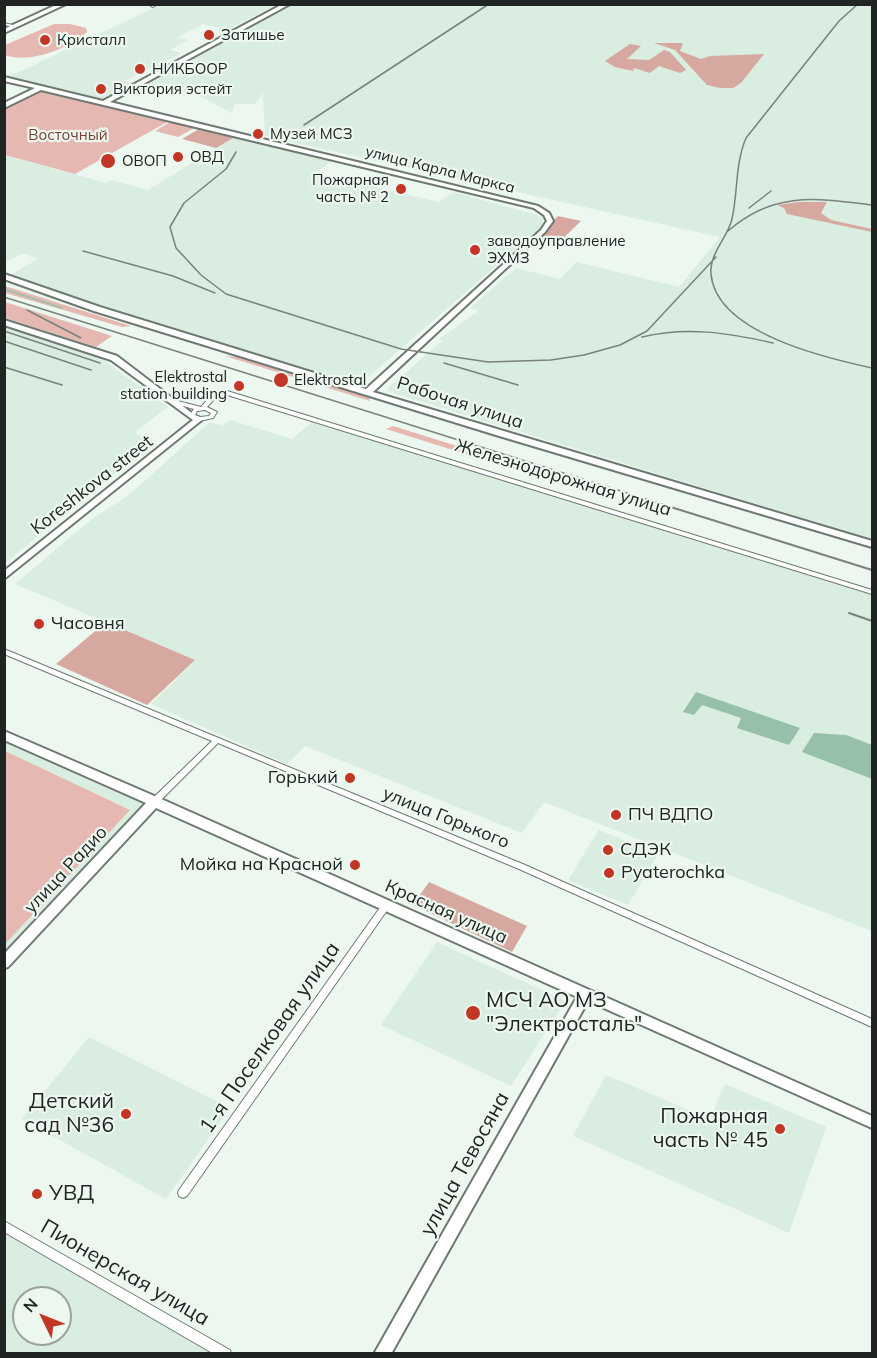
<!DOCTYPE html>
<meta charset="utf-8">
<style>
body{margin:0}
#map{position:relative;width:877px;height:1358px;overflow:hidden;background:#ebf7ef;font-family:Mulish,sans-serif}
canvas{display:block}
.frame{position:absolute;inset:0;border:6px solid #202422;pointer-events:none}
.north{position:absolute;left:12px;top:1286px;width:60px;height:60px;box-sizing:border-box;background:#ebf7ef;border:2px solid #9aa39d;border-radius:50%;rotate:313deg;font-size:16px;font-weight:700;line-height:24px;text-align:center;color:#202422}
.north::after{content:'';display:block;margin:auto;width:21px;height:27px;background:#c33625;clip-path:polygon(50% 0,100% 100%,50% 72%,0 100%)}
</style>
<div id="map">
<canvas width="877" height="1358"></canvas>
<div class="frame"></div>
<div class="north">N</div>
</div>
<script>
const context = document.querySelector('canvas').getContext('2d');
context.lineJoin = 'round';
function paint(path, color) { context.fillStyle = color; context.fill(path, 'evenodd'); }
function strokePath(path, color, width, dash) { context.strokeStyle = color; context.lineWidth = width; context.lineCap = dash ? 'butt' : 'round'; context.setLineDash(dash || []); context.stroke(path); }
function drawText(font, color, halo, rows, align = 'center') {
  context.font = font + ' Mulish,sans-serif'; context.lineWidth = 4.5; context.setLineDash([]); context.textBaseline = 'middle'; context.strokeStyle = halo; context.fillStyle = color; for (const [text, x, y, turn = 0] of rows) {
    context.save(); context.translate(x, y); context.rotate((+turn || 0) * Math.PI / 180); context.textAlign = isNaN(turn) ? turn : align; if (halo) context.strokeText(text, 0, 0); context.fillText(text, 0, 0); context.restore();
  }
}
paint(new Path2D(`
 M160,5H275L227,30L203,24L178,37L188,40L170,50L182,53L125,81L132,84L104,99L5,76L17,73Z
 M293,5H872V539L390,392L387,389L442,341L439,339L479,311L470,308L516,268L560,279L576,262L679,287L720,237L265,136L263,93L255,104H235L232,113L200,96L148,84Z
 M233,138L332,161L315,173L439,202L454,192L533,214L542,217L543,225L359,385L9,276L38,259L24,253L5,262L4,155L106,183L111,180L148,190Z
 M5,327L99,357L168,407L134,433L156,441L5,563Z
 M230,420L292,439L312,422L872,592V931L544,802L522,833L305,746L287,764L151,704L196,660L15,584L92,519L129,495L210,422L222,426Z
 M5,735L155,801L5,963Z
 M599,830L658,854L628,905L568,880Z
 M437,942L565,1001L511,1086L381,1025Z
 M89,1037L230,1108L166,1199L22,1119Z
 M606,1075L710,1119L725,1084L826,1127L789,1233L573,1136Z
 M4,1226L226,1353H5ZM24,1298H60V1334H24Z`), '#d9ede0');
paint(new Path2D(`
 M54,24H70L86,28L87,32C69,49 28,64 5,55V45Z
 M40,91L167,122L75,174L5,155V109Z
 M170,122L196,127L178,137L155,131Z
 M5,286L131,326L122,327L5,293Z
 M5,302L112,336L96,347L5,318Z
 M225,356L237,357L369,397L370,401Z
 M393,426L597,490L606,498L386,429Z
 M5,751L130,810L5,944L4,751Z`), '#e5b9b1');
paint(new Path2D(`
 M654,43H683L680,51L701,59L710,56L764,54L741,83L733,88H720L707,85L675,50Z
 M630,44L641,46L627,59L649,60L664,50L670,52L686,70L680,73L659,66L650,73L634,68L633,71L615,67L605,61Z
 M199,129L233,138L216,148L182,139Z
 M799,202H827L821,213L831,220L872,229V232L787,214L784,208L777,205Z
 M558,216L581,221L555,246L533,242Z
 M106,622L195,660L147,705L56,664Z
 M429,882L527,926L512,952L413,905Z`), '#d7a89f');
paint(new Path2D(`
 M696,692L800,728L789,745L737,728L741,718L702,705L694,715L683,712Z
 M814,733L846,735L872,745V779L802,752Z`), '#96c0a7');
strokePath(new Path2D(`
 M4,289L62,308`), '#96c0a7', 1.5);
const street = new Path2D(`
 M153,4H158L153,7L151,6Z
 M4,23L17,26L15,27L4,25Z
 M224,390L872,590V594L224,394L218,395L207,407L217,412L213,418L199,421L189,416L194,409L168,402L167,401L170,399L201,407L214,392ZM205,410L211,413L209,416L200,417L195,415L197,411Z
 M4,649L525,865L872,1019V1027L519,869L218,743L158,803H152L151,801L152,799L212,741L4,654Z
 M387,901L390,902L391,904L390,906L187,1196L183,1198L179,1196L178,1193L179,1190L384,902Z
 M4,1221L230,1350L231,1354H214L4,1232Z`);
const secondary = new Path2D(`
 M58,4H66L4,33V29Z
 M283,4H290L110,102L538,206L549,213L553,221L545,232L373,392L872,541V547L496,435L94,311L4,279V274L100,307L366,389L541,230L547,221L544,215L534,208L41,90L4,108V103L35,88L4,81V77L103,101Z
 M4,320L117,356L197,417L203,419L4,579V571L193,420L111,360L4,325Z
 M4,731L159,798L872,1116V1128L588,1001L391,1354H374L577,997L156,808L8,967L4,968V954L146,803L4,740Z`);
strokePath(street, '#6e7972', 2);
strokePath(secondary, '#6e7972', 4);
paint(street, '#fff');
paint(secondary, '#fff');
strokePath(new Path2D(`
 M858,4L839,21L746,138C735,164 738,192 732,219C728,237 709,254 711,274C716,333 826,358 872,368
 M304,125L489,4
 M236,152L226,169L184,203L170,227L176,248L201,275L226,294L401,349L488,362L551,360L584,355L620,345L647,331L716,257
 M749,208L771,191
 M728,231C773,191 816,198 872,205
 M83,251L173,276L215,293
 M4,297L646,499
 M27,310L81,338
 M4,331L100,363
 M642,337C686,326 729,333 773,343
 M4,341L91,370
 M444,363L518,385
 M4,367L62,385`), '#7a827d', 1.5);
strokePath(new Path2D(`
 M642,498L872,570
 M849,613L872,621`), '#7a827d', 2);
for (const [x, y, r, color] of [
 [209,35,6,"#c33625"],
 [45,40,6,"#c33625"],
 [140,69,6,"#c33625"],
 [101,89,6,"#c33625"],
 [258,134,6,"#c33625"],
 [178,157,6,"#c33625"],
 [108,161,8,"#c33625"],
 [401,189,6,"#c33625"],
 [475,250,6,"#c33625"],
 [281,380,8,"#c33625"],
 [239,386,6,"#c33625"],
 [39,624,6,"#c33625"],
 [350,778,6,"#c33625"],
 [616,815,6,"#c33625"],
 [608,850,6,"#c33625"],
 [355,865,6,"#c33625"],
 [609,873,6,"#c33625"],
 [473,1013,8,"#c33625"],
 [126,1114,6,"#c33625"],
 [780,1129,6,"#c33625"],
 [37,1194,6,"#c33625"]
]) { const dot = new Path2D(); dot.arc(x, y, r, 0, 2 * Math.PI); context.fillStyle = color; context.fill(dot); strokePath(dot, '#ebf7ef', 2); }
drawText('15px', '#202422', '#ebf7ef', [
 ["Затишье",221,35],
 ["Кристалл",57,40],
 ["НИКБООР",152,69],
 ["Виктория эстейт",113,89],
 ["Музей МСЗ",270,134],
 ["ОВД",190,157],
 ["ОВОП",122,161],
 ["Пожарная",389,180,"right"],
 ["часть № 2",389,197,"right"],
 ["заводоуправление",487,241],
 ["ЭХМЗ",487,258],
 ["Elektrostal",227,377,"right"],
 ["station building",227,394,"right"],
 ["Elektrostal",294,380]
], 'left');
drawText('15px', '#7d4036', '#ebf7ef', [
 ["Восточный",68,135]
]);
drawText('15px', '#202422', '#ebf7ef', [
 ["улица Карла Маркса",440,170,14]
]);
drawText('18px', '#202422', '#ebf7ef', [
 ["Рабочая улица",460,403,18],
 ["Железнодорожная улица",563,478,17],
 ["Koreshkova street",92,485,-38],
 ["улица Горького",446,818,22],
 ["улица Радио",66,870,-47],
 ["Красная улица",446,912,24]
]);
drawText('18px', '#202422', '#ebf7ef', [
 ["Часовня",51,624],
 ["Горький",338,778,"right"],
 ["ПЧ ВДПО",628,815],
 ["СДЭК",620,850],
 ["Мойка на Красной",343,865,"right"],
 ["Pyaterochka",621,873]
], 'left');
drawText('21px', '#202422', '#ebf7ef', [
 ["МСЧ АО МЗ",486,1001],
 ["\"Электросталь\"",486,1025],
 ["Детский",114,1102,"right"],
 ["сад №36",114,1126,"right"],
 ["Пожарная",768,1117,"right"],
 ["часть № 45",768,1141,"right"],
 ["УВД",49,1194]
], 'left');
drawText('21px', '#202422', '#ebf7ef', [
 ["1-я Поселковая улица",270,1038,-55],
 ["улица Тевосяна",465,1164,-61],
 ["Пионерская улица",125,1273,30]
]);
</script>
